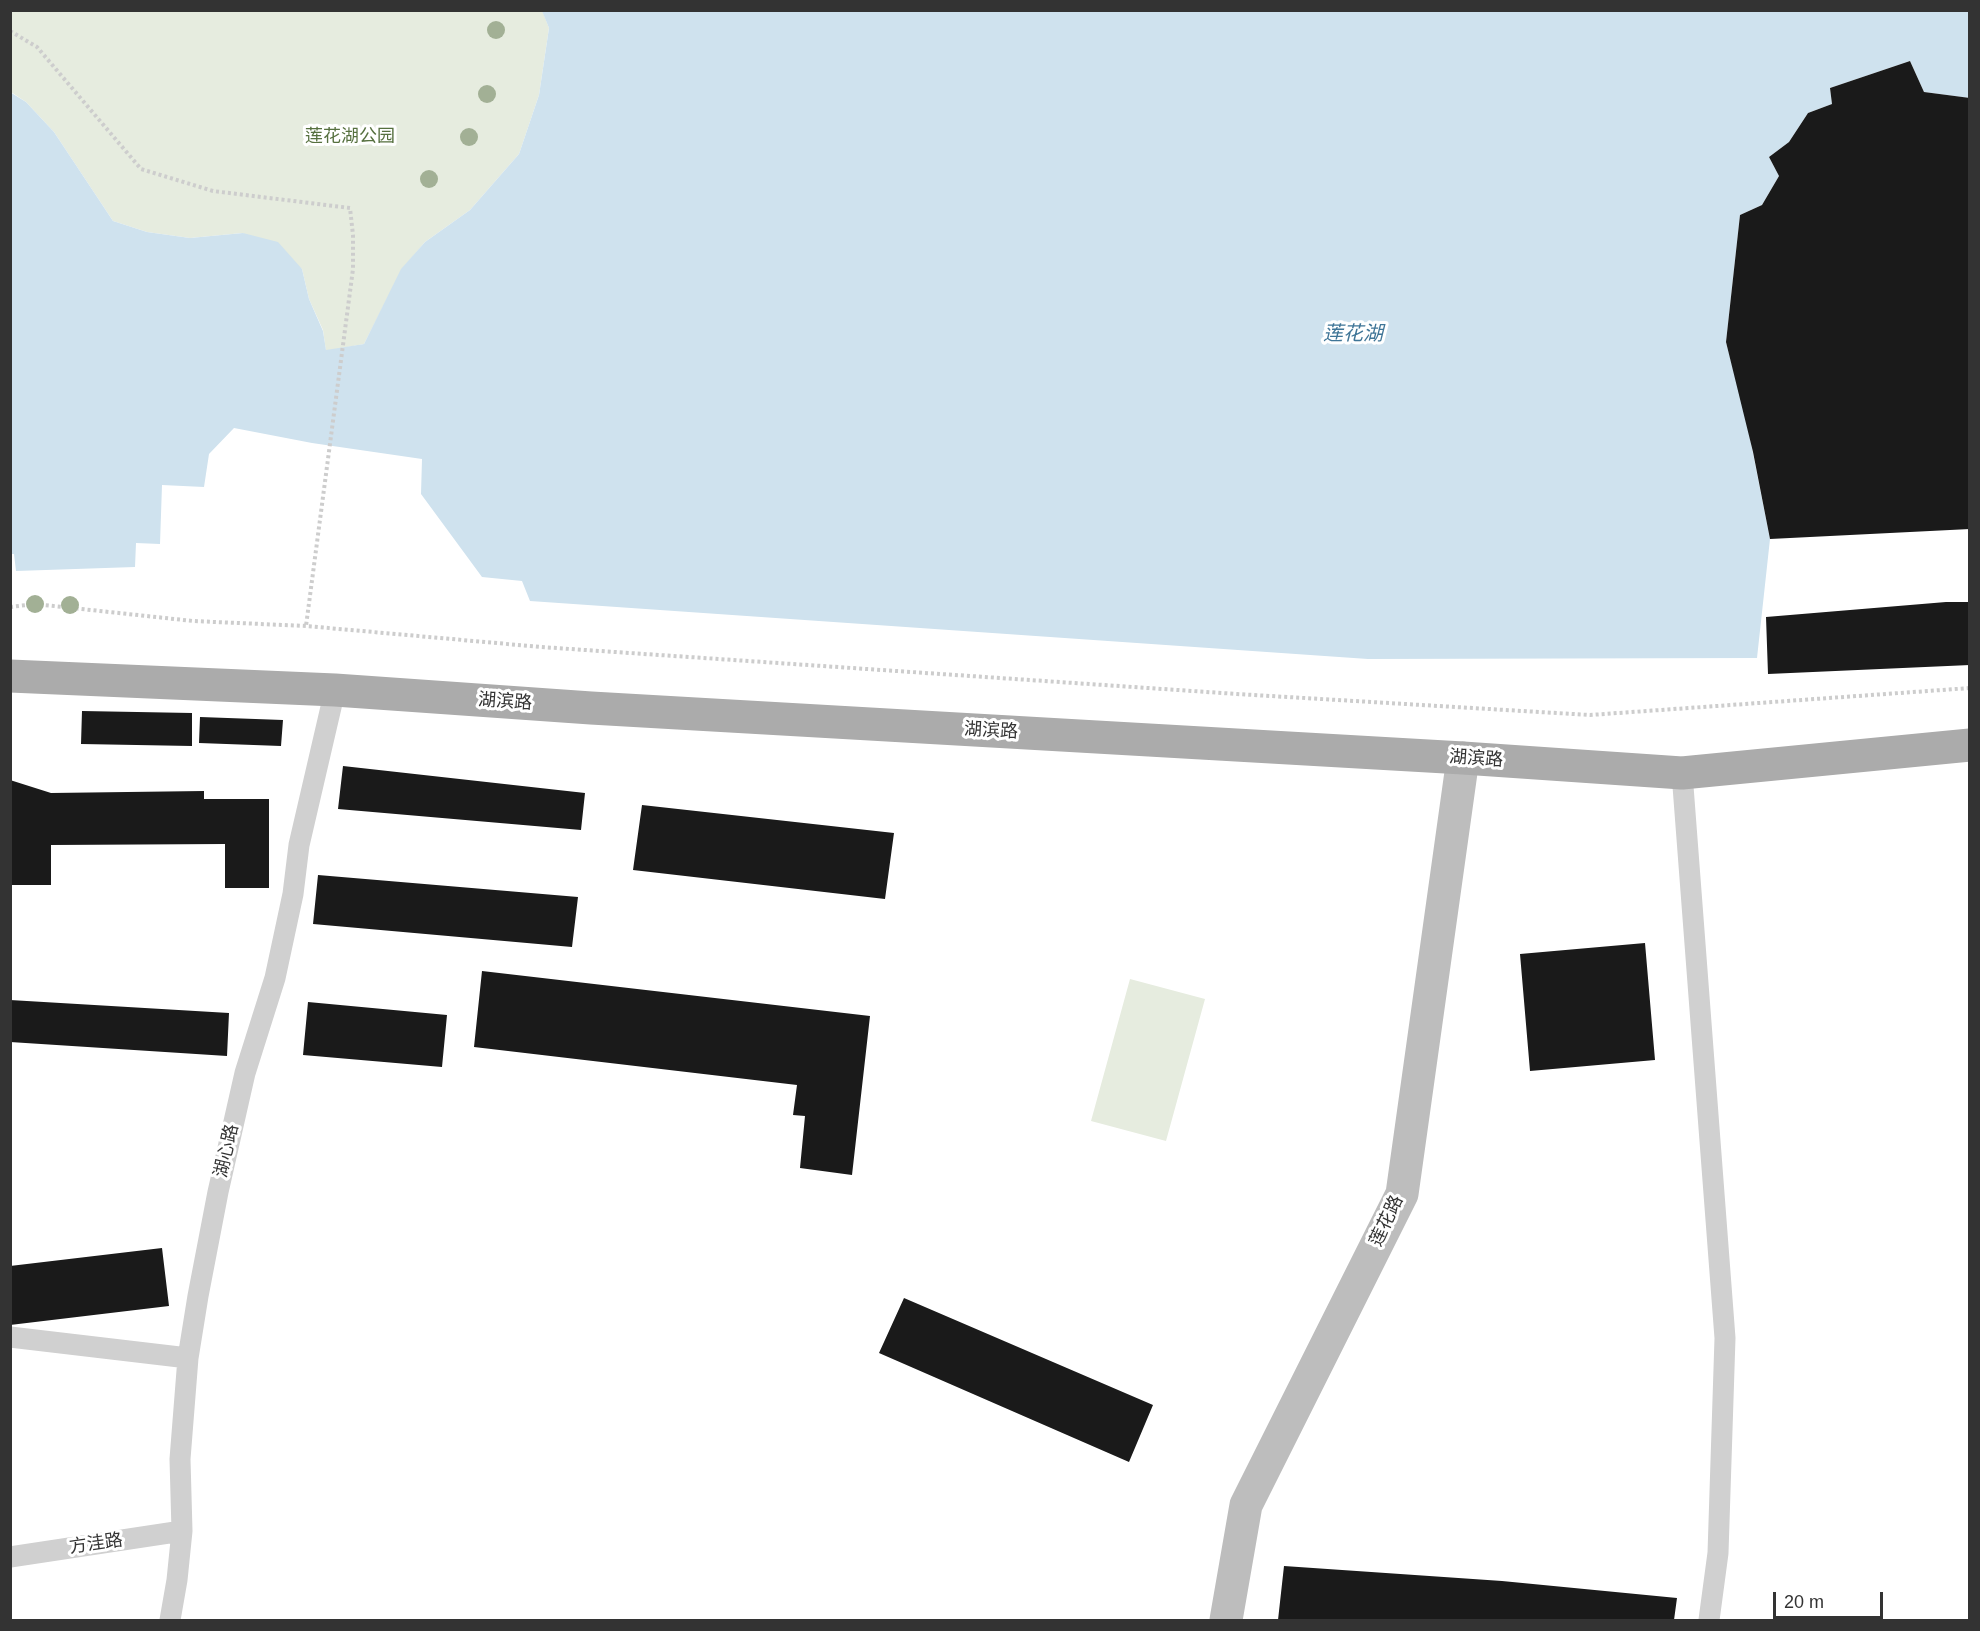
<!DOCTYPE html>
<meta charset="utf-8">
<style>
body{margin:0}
#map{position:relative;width:1980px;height:1631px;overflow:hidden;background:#fff;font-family:Helvetica,sans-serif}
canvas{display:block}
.frame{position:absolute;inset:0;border:12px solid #333;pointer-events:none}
.scale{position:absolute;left:1773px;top:1592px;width:110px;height:27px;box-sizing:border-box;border:3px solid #333;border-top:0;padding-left:8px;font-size:18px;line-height:21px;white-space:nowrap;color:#333;-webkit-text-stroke:4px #fff;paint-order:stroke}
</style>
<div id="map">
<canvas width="1980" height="1631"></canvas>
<div class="frame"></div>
<div class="scale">20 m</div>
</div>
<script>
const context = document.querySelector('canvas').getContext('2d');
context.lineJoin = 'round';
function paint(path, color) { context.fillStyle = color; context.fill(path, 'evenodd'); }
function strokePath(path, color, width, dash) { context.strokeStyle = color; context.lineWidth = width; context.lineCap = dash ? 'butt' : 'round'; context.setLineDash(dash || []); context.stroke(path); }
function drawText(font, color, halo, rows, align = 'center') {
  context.font = font + ' Helvetica,"Noto Sans SC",sans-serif'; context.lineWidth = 6; context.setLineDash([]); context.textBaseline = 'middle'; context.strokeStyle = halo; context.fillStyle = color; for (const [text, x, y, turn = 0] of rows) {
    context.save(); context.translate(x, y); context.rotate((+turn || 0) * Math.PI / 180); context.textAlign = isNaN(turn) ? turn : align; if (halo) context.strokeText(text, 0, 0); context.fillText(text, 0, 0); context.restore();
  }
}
paint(new Path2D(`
 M542,10L549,28L539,95L519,154L470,210L425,242L402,269L364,344L326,351L323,330L309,299L302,269L243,233L190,238L147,232L113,221L54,132L26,102L11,92L10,11Z
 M1130,979L1205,999L1166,1141L1091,1121Z`), '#e6ecdf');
paint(new Path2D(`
 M542,11H1970L1969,98L1924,92L1910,61L1830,88L1832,104L1808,113L1789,142L1769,157L1779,176L1762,205L1740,215L1726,342L1746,418L1770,539L1757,658L1368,659L530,601L522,581L482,577L421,494L422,459L312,443L234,428L209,454L204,487L162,485L160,544L136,543L135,567L16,571L14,554H10V92L26,102L54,132L113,221L147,232L190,238L243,233L278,242L302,269L309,299L323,331L326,350L364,344L401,269L425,242L470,210L519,154L539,95L549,28Z`), '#cfe2ee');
paint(new Path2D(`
 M1910,61L1924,92L1970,98V529L1770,539L1753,452L1726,342L1740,215L1762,205L1779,176L1769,157L1789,142L1808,113L1832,104L1830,88Z
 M1946,602H1970V665L1768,674L1766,617Z
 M82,711L192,713V746L81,744Z
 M200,717L283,720L281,746L199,743Z
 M343,766L585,793L581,830L338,809Z
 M10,780L51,793L204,791V799H269V888H225V844L51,845V885H10Z
 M642,805L894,833L885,899L633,870Z
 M318,875L578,897L572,947L313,924Z
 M1645,943L1655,1060L1530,1071L1520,954Z
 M482,971L870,1016L852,1175L800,1168L805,1116L793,1115L797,1085L474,1047Z
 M10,1000L229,1013L227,1056L10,1042Z
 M308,1002L447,1015L442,1067L303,1055Z
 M162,1248L169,1306L10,1325V1266Z
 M904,1298L1153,1405L1129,1462L879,1353Z
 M1284,1566L1502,1581L1677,1598L1674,1620H1278Z`), '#1a1a1a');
strokePath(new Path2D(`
 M10,31L37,47L141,169L213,191L350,208L353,235V269L306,626
 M10,607L35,604L193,621L306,626L541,647L1237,694L1590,715L1970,688`), '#cdcdcd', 4, [3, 3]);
strokePath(new Path2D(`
 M1682,773L1725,1338L1718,1553L1709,1620
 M10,1337L188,1358
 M10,1557L182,1531
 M170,1620L177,1580L182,1531L180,1459L188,1358L198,1296L218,1192L245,1073L275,978L293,894L299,845L335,690`), '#d0d0d0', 21);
strokePath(new Path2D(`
 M1226,1620L1246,1505L1402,1194L1463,758`), '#bdbdbd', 33);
strokePath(new Path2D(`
 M10,676L335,690L591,708L1463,758L1682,773L1970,745`), '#ababab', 33);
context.fillStyle = '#a2b095';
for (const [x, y] of [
 [496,30],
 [487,94],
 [469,137],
 [429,179],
 [35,604],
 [70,605]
]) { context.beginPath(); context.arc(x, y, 9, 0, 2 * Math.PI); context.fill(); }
drawText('18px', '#56703f', '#fff', [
 ["莲花湖公园",350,137]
]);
drawText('18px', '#333', '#fff', [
 ["湖滨路",505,702,4],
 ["湖滨路",991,731,3],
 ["湖滨路",1476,759,4],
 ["湖心路",227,1151,-77],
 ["莲花路",1387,1221,-65],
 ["方洼路",96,1544,-8]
]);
drawText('italic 20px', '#3f7597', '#fff', [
 ["莲花湖",1353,334]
]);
</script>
